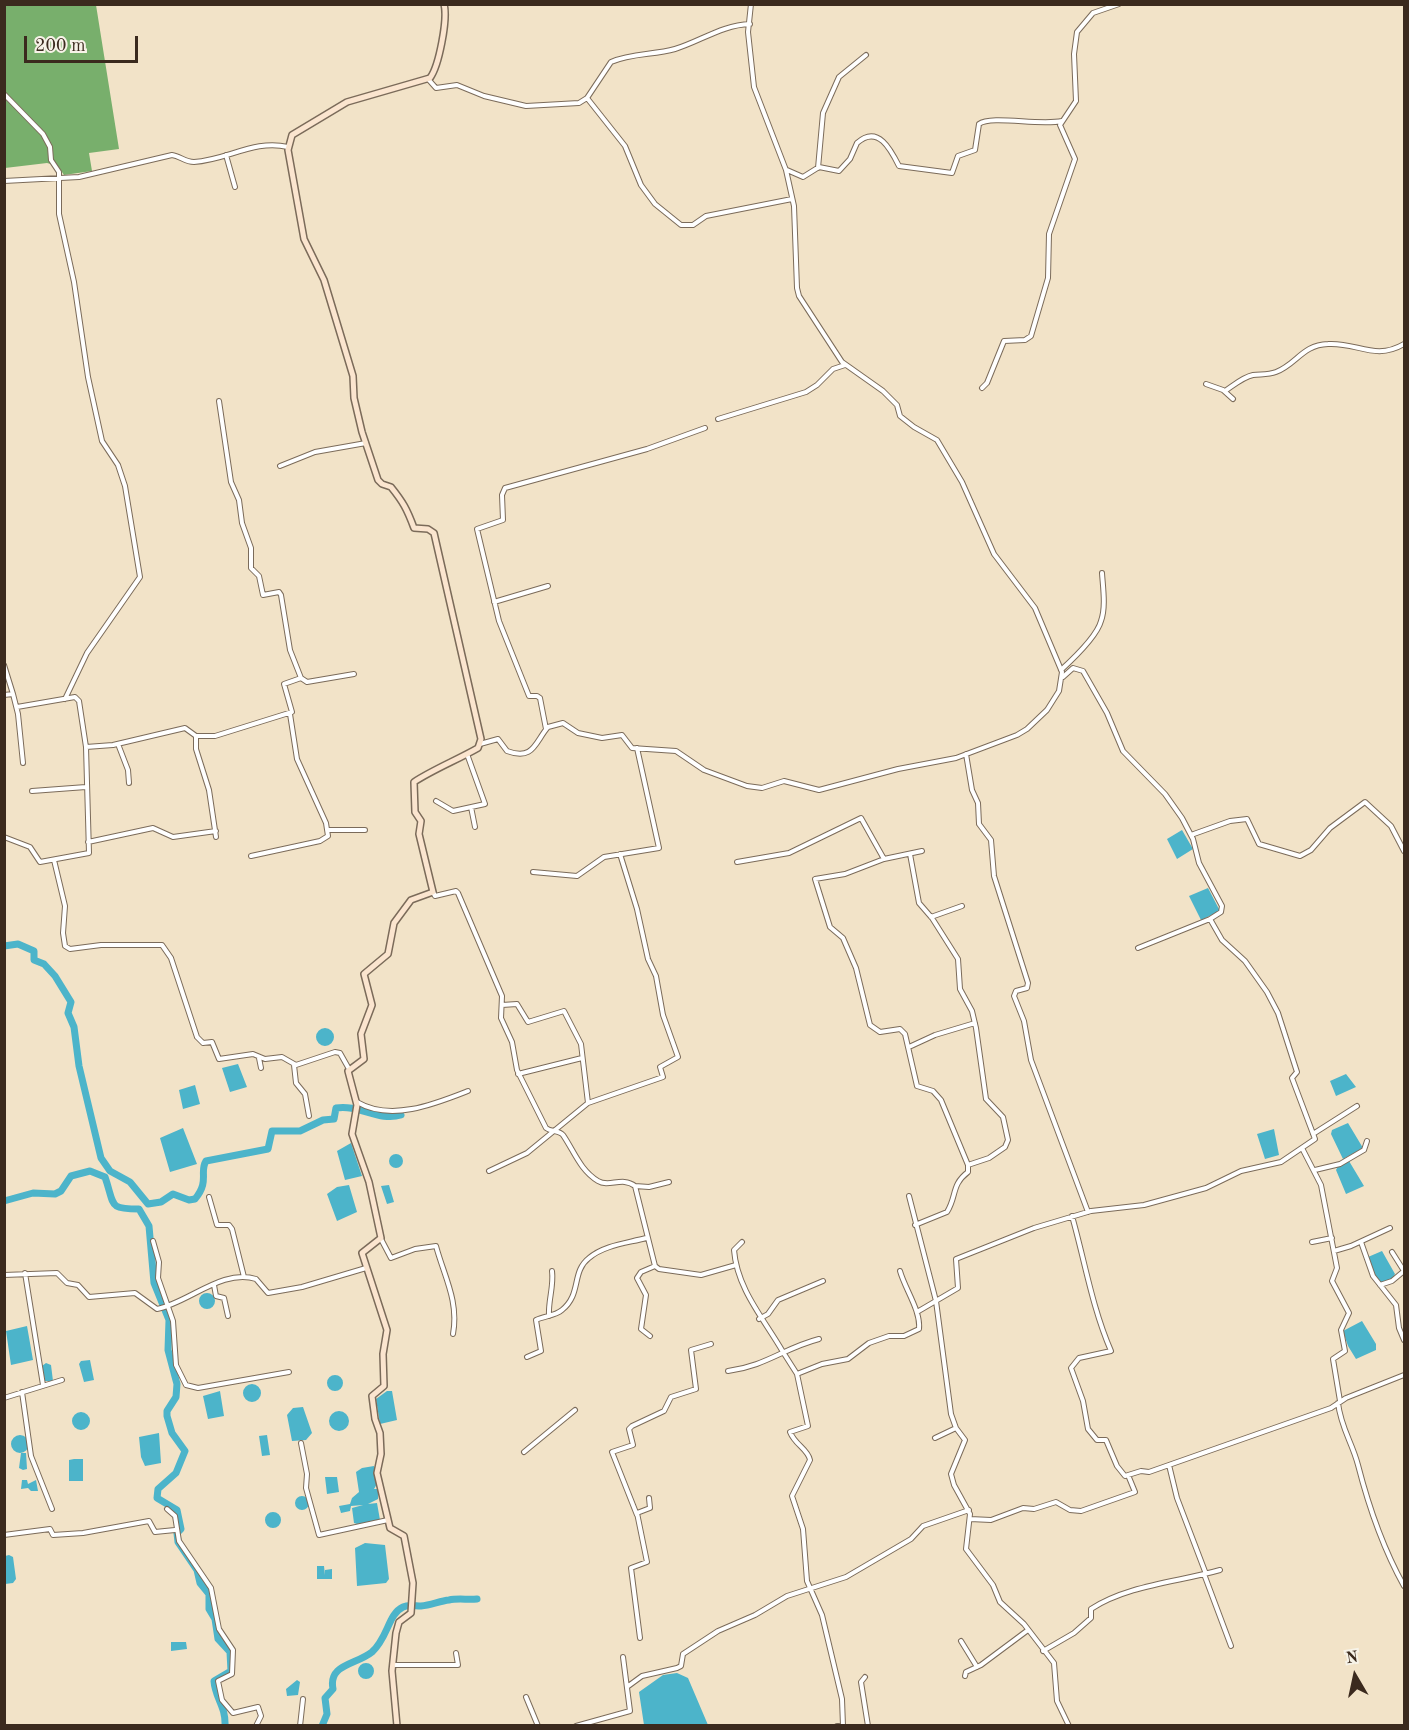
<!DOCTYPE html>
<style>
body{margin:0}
#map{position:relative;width:1409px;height:1730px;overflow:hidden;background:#f2e3c8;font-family:"Old Standard TT",serif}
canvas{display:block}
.frame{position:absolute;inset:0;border:6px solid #3b2a1e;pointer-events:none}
.north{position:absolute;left:1325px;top:1646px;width:60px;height:60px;-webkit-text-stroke:4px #f7f3e8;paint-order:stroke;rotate:351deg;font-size:16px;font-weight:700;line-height:24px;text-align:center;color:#3b2a1e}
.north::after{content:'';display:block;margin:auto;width:21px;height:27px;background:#3b2a1e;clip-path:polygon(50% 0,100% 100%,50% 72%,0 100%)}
.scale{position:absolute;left:24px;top:36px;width:114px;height:27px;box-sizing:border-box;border:3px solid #3b2a1e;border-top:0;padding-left:8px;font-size:18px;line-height:21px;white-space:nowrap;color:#3b2a1e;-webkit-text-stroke:4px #f7f3e8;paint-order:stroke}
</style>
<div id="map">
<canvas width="1409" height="1730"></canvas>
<div class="frame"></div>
<div class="north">N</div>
<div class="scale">200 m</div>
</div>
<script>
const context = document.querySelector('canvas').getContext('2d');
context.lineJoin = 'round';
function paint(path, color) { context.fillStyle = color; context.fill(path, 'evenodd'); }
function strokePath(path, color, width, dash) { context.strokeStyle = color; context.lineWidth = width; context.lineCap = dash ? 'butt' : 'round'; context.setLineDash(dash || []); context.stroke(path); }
paint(new Path2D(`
 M4,5H96L119,149L89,153L92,171L64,175L58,166L47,163L5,168Z`), '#78af6c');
paint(new Path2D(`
 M1182,830L1193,849L1177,859L1167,839Z
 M1208,888L1220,911L1201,920L1189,896Z
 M316 1037a9 9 0 1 1 18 0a9 9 0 1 1-18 0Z
 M238,1064L247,1087L230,1092L222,1068Z
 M1346,1074L1356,1087L1336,1096L1330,1081Z
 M195,1085L200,1104L183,1109L179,1090Z
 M1348,1123L1363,1148L1343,1159L1331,1134L1332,1130Z
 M183,1128L197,1164L170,1172L160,1138Z
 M1274,1129L1279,1155L1265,1159L1257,1134Z
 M351,1143L362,1176L345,1180L337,1151Z
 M389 1161a7 7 0 1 1 14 0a7 7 0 1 1-14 0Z
 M1349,1161L1364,1186L1346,1194L1336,1170L1338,1166Z
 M349,1185L357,1212L337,1221L327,1194L337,1187Z
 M389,1185L394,1202L387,1204L381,1186Z
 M1382,1251L1395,1274L1392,1279L1379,1283L1372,1272L1368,1257Z
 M199 1301a8 8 0 1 1 16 0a8 8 0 1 1-16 0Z
 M1362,1321L1376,1344V1350L1356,1359L1348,1346L1343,1331Z
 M27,1326L33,1360L11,1365L6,1331Z
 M90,1360L94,1380L84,1382L79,1364L81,1361Z
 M46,1363L51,1365L53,1381H45L42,1366Z
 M327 1383a8 8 0 1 1 16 0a8 8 0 1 1-16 0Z
 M243 1393a9 9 0 1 1 18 0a9 9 0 1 1-18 0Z
 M220,1391L224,1416L208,1419L203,1396Z
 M387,1391H392L397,1420L380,1424L376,1399Z
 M293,1408L303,1407L312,1433L306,1440L292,1441L287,1415Z
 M329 1421a10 10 0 1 1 20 0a10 10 0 1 1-20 0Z
 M72 1421a9 9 0 1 1 18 0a9 9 0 1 1-18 0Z
 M159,1433L161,1463L145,1466L141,1457L139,1437Z
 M267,1435L270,1455L262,1456L259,1436Z
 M11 1444a9 9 0 1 1 18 0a9 9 0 1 1-18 0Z
 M21,1453H26L27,1469L23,1470L19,1468Z
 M74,1459H83V1481H69V1460Z
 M374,1466L377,1484L374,1489H378V1499L368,1504L377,1503L380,1520L357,1524L354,1523L352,1508L363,1505L351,1506L350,1511L341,1513L339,1506L350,1504L352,1498L359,1492L356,1472L362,1468Z
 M325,1477H337L339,1492L327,1494Z
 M22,1480H27L28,1484L36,1480L38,1491H31L28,1488L21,1489Z
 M295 1503a7 7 0 1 1 14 0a7 7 0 1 1-14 0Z
 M265 1520a8 8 0 1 1 16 0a8 8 0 1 1-16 0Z
 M365,1543L385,1545L389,1579L386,1583L357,1586L355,1548Z
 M9,1555L13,1557L16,1579L13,1583L5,1584V1556Z
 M317,1566H324L325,1575V1570L332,1569V1579H317Z
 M171,1642H186L187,1649L171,1651Z
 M358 1671a8 8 0 1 1 16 0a8 8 0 1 1-16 0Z
 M677,1673L688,1678L708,1725H644L639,1692L663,1675Z
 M297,1680L300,1682L298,1695L287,1696L286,1689Z`), '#4cb4ca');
strokePath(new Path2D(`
 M4,946L18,944L34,951V960L44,964L55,976L71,1002L68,1013L74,1027L79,1066L101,1158L110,1171L130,1182L148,1204L161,1202L173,1194L189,1200L195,1199C210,1181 199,1172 206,1161L268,1149L272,1131H300L323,1120L334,1119L336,1108C359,1104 379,1122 401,1115
 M4,1201L33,1193L55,1194L61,1191L71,1176L90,1171L105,1177C115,1206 108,1209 139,1209L149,1226L154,1283L169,1320L168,1350L177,1384L176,1397L167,1411V1416L172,1433L185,1451L176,1473L158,1489L157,1498L177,1510L181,1529L177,1533L178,1542L197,1570L200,1583L209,1594V1609L215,1619L218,1639L230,1652L231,1671L214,1681C215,1698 226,1706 225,1726
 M322,1726L327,1714L325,1698L333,1689C328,1664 356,1665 372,1652C388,1638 388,1614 403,1607C409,1604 415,1606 421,1606C431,1605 440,1601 449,1600C458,1598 468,1600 477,1599`), '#4cb4ca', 7);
const street = new Path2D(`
 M428,79L436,88L457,85L484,96L526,106L579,103L587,98L611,62C631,53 654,55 675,49C701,41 722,25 750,24
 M4,94L43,134L50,147L51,160L59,172V214L74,282L88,377L102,441L118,465L125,486L140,577L87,653L65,699
 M587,98L625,146L641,185L655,204L681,225H693L706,216L792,199
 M226,155L235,187
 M818,168L823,113L839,77L866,55
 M787,170L803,177L819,167L839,171L850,159L857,143C878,124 891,150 899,166L952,173L958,156L975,150L979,124C991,115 1040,126 1062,121
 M4,181L79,177L172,155C180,156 185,162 194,162C228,160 254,139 288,147
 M1206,384L1223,390L1233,399
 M982,388L987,383L1004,341L1025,340L1031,336L1048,278L1049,234L1075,159L1060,125L1076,101L1074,54L1077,32L1093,13L1119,4
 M1225,391C1234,385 1243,377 1253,375C1261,374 1268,375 1276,372C1297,364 1302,345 1328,344C1357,342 1375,361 1404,344
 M718,419L806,392L817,385L833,369L845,365
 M280,466L315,452L366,443
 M494,602L548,586
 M4,665L13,694
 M1061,670C1073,659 1097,636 1101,621C1106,607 1103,588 1102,573
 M301,678L307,682L354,674
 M4,695L13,694L18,714L23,763
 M546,729L540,698L537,696H529L499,621L477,529L503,520L502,495L505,488L647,449L705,428
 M196,736V749L209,790L216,837
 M118,744L128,770L129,783
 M480,744L498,739L507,751C534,761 535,742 548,727L563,723L578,733L602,738L622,735L632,748L676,751L704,770L747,786L762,788L784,781L819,790L898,769L956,758L1017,735L1027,729L1047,710L1059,691L1062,672L1035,608L994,554L962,482L937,440L914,427L900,416L897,405L883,391L842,362L799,296L797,288L794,206L786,170L754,87L748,32L751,4
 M86,747L113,745L185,728L196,736H215L292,712L284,684L301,678L290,650L281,595L279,592L263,595L259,576L251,568V548L242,523L239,500L231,482L219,401
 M966,754L972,790L978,803L979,824L991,840L994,876L1028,983L1027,988L1016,991L1014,996L1024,1021L1031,1060L1088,1212
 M32,791L86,787
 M436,801L453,811L485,804L467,754
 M471,807L475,827
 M328,830H365
 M1191,835L1230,821L1247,819L1259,844L1300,856L1311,850L1330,828L1365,802L1391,826L1404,851
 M4,837L30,847L40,862L89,853L86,747L79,701L75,697L17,707
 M88,842L153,828L173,837L216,831
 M910,854L919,903L932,918L958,959L960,989L972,1011L976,1028L986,1099L1003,1117L1008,1140L1005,1147L989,1158L968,1165
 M251,856L320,841L328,836L326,823L297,759L290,714
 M54,860L65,906L63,933L65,946L70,949L101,945H162L171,958L197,1037L203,1043L212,1042L219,1059L253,1054L265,1059L282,1057L296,1065L335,1052L340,1053L349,1069
 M737,862L789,853L861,818L884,859
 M533,872L577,876L604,857L659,848L637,748
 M433,892L435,896L456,891L458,893L502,996L501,1018L512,1042L517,1070L546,1128C551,1132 559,1130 563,1135C574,1151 580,1170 598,1181C609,1188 622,1176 635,1186L655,1266L659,1269L701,1275L736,1265
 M931,917L962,906
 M1138,948L1210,919
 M502,1005L517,1004L528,1022L564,1011L581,1044L588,1103
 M909,1047L935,1035L975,1023
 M259,1058L261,1068
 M294,1065L296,1083L305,1094L309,1116
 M518,1074L582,1058
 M357,1102C391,1122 435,1104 468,1091
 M1313,1134L1357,1106
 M1302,1148L1321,1185L1337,1268L1332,1281L1349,1313L1341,1330L1345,1351L1333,1359L1340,1401
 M1315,1170L1340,1164L1364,1150L1367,1141
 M489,1171L527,1153L588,1103L663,1077L660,1067L678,1057L663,1015L656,976L648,959L637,909L620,854
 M635,1186L649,1187L669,1182
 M909,1196L936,1301L951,1414L956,1428L965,1440L951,1474L954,1485L970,1514L966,1549L993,1585L1000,1602L1024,1624L1054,1663L1057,1701L1069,1726
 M209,1197L217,1225H229L232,1229L244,1277
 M1072,1216C1085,1262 1092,1307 1111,1351L1079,1358L1071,1368L1083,1401L1088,1429L1097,1440H1106L1117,1466L1125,1476L1141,1471L1149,1472L1331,1408L1346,1398L1404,1375
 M915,1225L947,1212C957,1196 951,1185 968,1172V1165L941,1100L933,1091L917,1086L905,1034L900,1029L880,1032L870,1025L856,968L843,938L830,927L815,879L845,874L884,859L922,851
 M381,1239L391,1258L415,1249L436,1246C444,1276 459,1301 453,1334
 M153,1241L159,1262L158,1278L173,1321L176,1365L186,1385L198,1388L289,1372
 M742,1242L734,1250C737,1289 764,1319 783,1352
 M1312,1242L1332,1238
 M1361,1242L1373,1276L1396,1305L1399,1328L1404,1340
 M1334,1251L1351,1246L1390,1228
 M1392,1252L1404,1271
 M25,1273L43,1385
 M4,1275L57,1273L67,1283L78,1285L89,1297L135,1293L157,1309C188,1303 223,1268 256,1279L268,1293L302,1287L366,1268
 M214,1285L216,1296L224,1298L228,1316
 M1380,1285L1392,1281L1404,1271
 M917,1312L958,1288L956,1259L1034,1228L1091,1211L1144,1205L1206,1188L1241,1171L1281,1162L1315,1139L1292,1078L1297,1072L1278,1013L1267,992L1245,961L1222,940L1210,919L1221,912L1222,906L1199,863L1193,839L1182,818L1165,794L1123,751L1107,713L1083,671L1073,668L1063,677
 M549,1316C548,1300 554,1287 552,1271
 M759,1319L768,1314L778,1300L823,1281
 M650,1336L641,1329L646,1295L637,1278L641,1272L655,1266
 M783,1352L797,1374L808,1426L790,1432C795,1445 808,1449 810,1460L792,1496L803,1529L807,1581L822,1615L842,1699L843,1726
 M527,1357L541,1351L536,1320C544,1316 555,1316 562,1310C582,1294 571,1272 589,1258C604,1245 628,1243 646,1238
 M728,1371C766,1366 784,1348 819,1339
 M797,1374L822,1364L848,1359L869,1343L889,1336H904L919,1329C921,1311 905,1289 900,1271
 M22,1392L31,1456L52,1509
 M4,1398L62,1380
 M1338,1403C1341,1428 1352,1442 1358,1465C1368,1504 1384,1550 1404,1586
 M935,1438L956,1428
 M301,1443L307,1474L306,1488L319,1535L388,1520
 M524,1452L575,1410
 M1169,1465L1177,1498L1206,1574
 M167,1509L175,1516L179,1541L211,1588L219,1629L233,1650L232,1674L218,1681L222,1700L233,1713L258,1707L261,1716L256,1726
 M637,1515L612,1452L633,1445L629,1429L632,1426L664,1411L671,1397L696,1389L691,1350L711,1344
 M970,1519L991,1520L1023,1508L1034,1509L1056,1502L1070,1510L1081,1511L1135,1492L1128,1475
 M4,1535L50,1529L53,1535L83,1533L149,1521L155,1532L175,1530
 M1204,1574L1231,1646
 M640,1638L631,1568L647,1562L637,1513L650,1508L649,1498
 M961,1641L977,1667
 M1043,1651L1074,1633L1091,1618V1609C1128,1585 1178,1582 1220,1570
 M393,1665H458L456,1653
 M965,1676L966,1672L981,1665L1028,1630
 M865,1677L861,1682L868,1726
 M627,1687L642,1676L677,1668L681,1666L683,1654L718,1631L755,1615L787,1596L846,1577L911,1539L923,1526L969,1510
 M526,1697L538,1726
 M300,1726L303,1699
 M576,1726L630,1711L623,1657
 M837,1726H839`);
const secondary = new Path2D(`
 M397,1726L392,1671L396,1633L399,1622L411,1613L413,1583L404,1536L390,1528L377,1473L381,1454L380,1433L375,1419L372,1396L384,1386L383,1354L387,1330L362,1253L381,1238L369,1182L352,1134L357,1105L348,1071L364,1059L361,1034L372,1005L364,974L388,954L394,923L411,900L433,892L419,834L421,821L415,812L414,782C434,769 457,760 478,748L481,739L434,533L428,529L414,528C407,509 403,502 391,487L382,484L378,480L362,432L354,398L353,376L324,280L304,239L288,150L292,135L347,102L430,78C439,66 448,19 444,4`);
strokePath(street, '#7b6b5a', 6);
strokePath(secondary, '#7b6b5a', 8);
strokePath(street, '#fff', 4);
strokePath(secondary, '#fbe5cf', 5);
</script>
